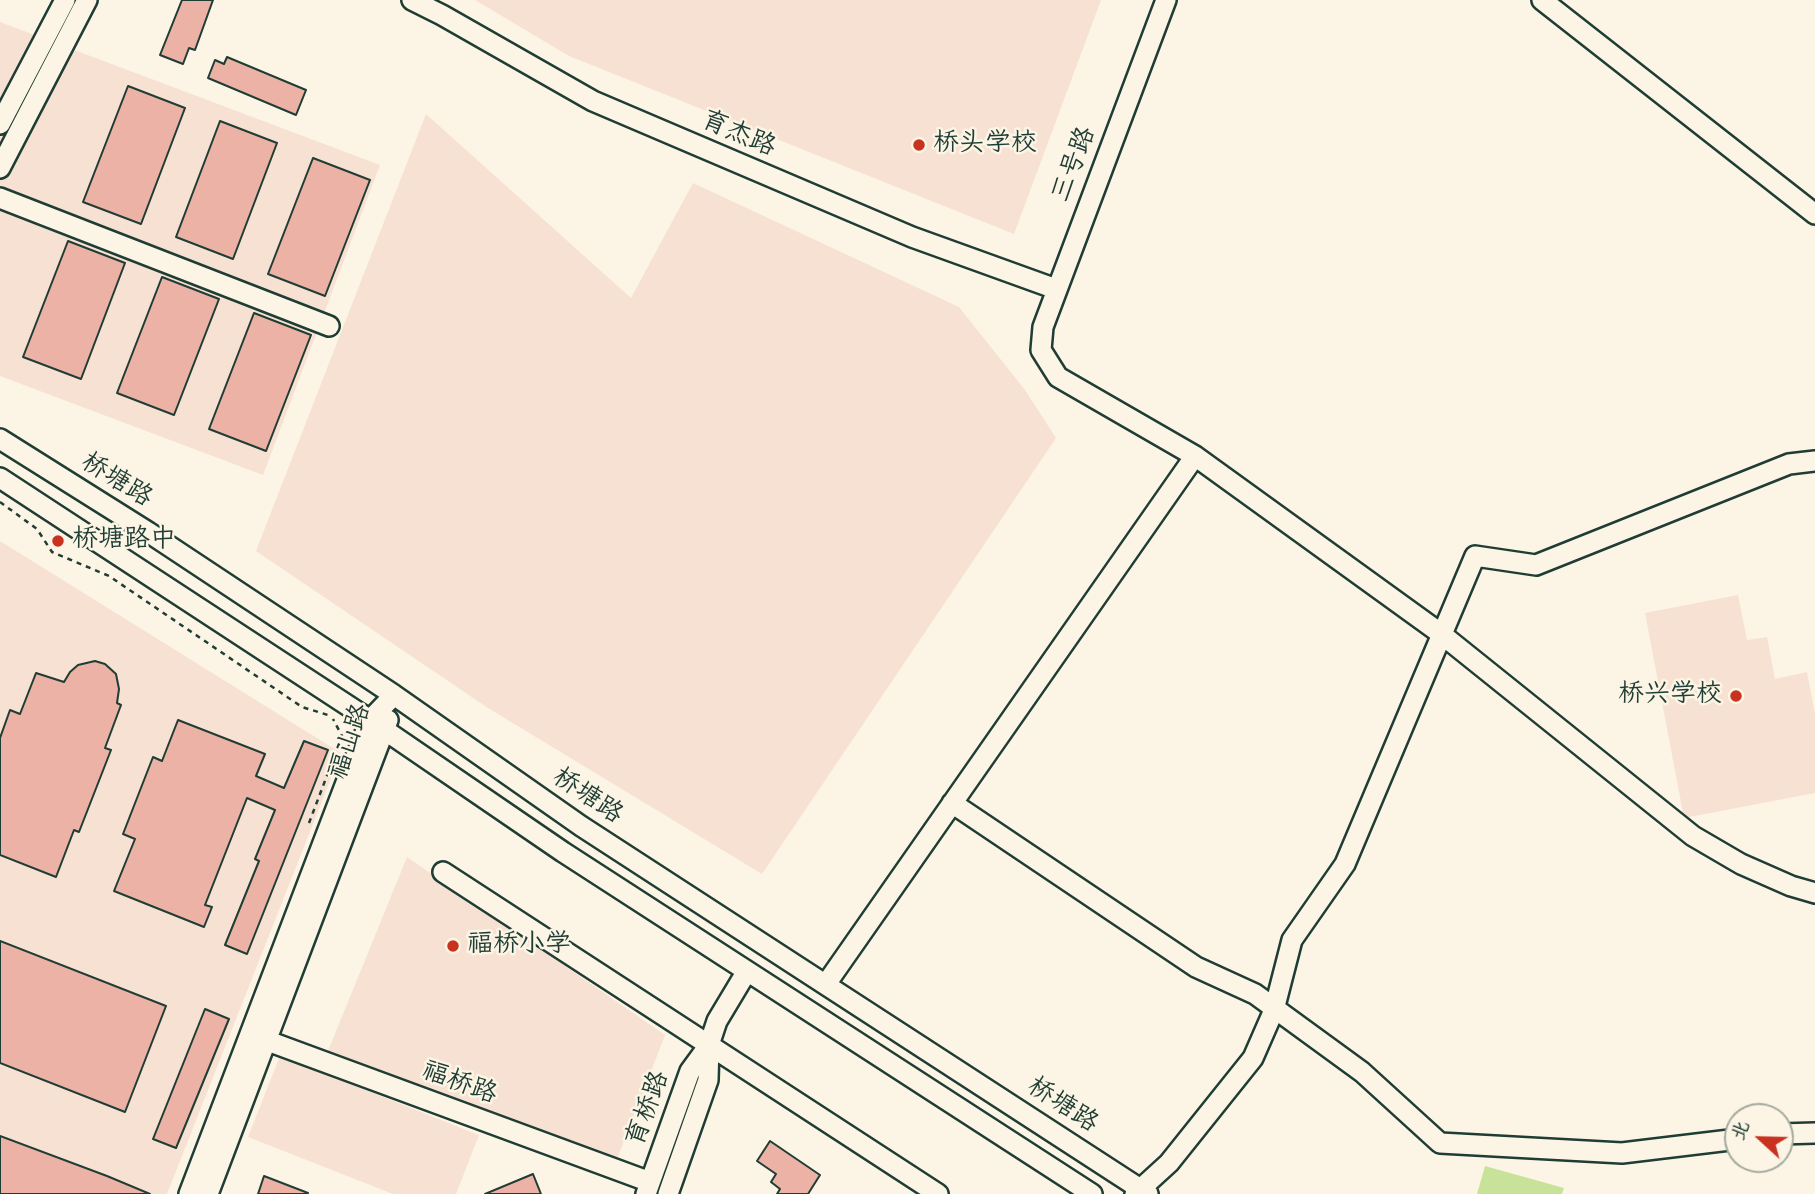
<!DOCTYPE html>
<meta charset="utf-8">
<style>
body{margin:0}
#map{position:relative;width:1815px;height:1194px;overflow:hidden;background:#fcf5e5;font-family:"Architects Daughter","LXGW WenKai TC",sans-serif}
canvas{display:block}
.north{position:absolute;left:1724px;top:1103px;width:70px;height:70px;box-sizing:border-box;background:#fcf5e5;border:2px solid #a4ab9e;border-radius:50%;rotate:292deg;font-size:19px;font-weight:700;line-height:28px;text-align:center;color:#1f3d34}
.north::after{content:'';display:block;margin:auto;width:24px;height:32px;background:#c8321e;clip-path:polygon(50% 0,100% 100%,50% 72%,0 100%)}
</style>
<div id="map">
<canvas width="1815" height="1194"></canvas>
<div class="north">北</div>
</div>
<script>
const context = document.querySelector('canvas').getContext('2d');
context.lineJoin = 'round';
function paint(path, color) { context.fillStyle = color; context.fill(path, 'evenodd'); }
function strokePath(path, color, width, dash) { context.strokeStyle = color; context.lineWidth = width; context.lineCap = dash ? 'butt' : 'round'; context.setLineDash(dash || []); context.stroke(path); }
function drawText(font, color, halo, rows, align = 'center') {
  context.font = font + ' "Architects Daughter","LXGW WenKai TC",sans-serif'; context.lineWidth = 5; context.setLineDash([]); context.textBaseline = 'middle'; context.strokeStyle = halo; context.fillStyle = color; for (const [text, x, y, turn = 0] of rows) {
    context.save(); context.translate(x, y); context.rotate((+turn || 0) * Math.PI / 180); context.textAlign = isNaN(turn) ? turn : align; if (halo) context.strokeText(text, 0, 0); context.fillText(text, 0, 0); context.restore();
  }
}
paint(new Path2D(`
 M475,0H1101L1014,234L569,56Z
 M0,22L380,165L263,475L0,376Z
 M426,114L631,298L693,183L959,307L1025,390L1056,438L762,874L488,708L256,551Z
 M0,541L341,753L167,1194H0Z
 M1738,595L1747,640L1767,637L1775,679L1807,672L1815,714V793L1684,818L1645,613Z
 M407,857L665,1035L617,1159L328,1051Z
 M280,1056L479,1135L456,1194H393L248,1137Z`), '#f7e1d2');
paint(new Path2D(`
 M1485,1166L1564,1188L1562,1194H1477Z`), '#c8e399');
const building = new Path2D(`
 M182,0H213L195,50L189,48L183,64L160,55Z
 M227,57L306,90L296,115L208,78L215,60L224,64Z
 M128,86L185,108L141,224L83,202Z
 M220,121L277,143L233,259L176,237Z
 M313,158L370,180L325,296L268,274Z
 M68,241L125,263L81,379L23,357Z
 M162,277L219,299L174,415L117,393Z
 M254,313L311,335L266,451L209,429Z
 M95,661L105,664L116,674L119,689L117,703L121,705L105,748L111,750L79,832L74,830L56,877L0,855V738L10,710L20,714L36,673L64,682L70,672L78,665Z
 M178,720L265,754L256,776L284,788L304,741L328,750L247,954L225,945L259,861L255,859L275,810L247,798L205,905L212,907L204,927L114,891L135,839L123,834L153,757L162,761Z
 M0,941L166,1006L125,1112L0,1063Z
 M205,1009L229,1019L176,1148L153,1139Z
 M0,1136L107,1176L150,1194H0Z
 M770,1141L820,1175L808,1194H777L780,1189L771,1182L776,1174L757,1161Z
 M533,1174L541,1194H485Z
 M264,1176L308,1193L307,1194H258Z`);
paint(building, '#ecb2a6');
strokePath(building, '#1f3d34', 2);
const minor = new Path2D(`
 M412,0L442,15L593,101L912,237L1056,289
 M1166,0L1043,327L1041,350L1058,377L1195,456L1440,633L1693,836L1741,864L1791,886L1815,893
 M1542,0L1815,214
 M0,124L65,0
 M0,168L87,0
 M0,198L329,326
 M0,439L148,532L394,695L581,826L1148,1194
 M0,478L370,720L563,852L1092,1194
 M952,803L1196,967L1255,994L1362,1072L1440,1143L1622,1153L1738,1139
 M443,872L938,1194
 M826,984L1195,456
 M257,1037L650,1182
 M1780,1134L1815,1133
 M189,1194L370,720L394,695
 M208,1194L388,720
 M646,1194L690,1071L709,1045
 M668,1194L708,1080L709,1045L717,1021L747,971
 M1135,1194L1169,1163L1253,1058L1274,1010L1292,940L1345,864L1475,556L1536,565L1789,464L1815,461`);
strokePath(minor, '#1f3d34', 24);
strokePath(new Path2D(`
 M0,502L37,529L52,552L109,576L302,707L328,715
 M309,823L342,736L333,719`), '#1f3d34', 2.5, [5, 5]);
strokePath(minor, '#fcf5e5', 19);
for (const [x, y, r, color] of [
 [919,145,7,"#c8321e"],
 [58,541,7,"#c8321e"],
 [1736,696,7,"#c8321e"],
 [453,946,7,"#c8321e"]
]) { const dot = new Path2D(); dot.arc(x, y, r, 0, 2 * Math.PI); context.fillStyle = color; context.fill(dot); strokePath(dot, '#fcf5e5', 2.5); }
drawText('26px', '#1f3d34', '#fcf5e5', [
 ["育杰路",738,135,23],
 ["三号路",1075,165,-69],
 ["桥塘路",116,481,32],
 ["福山路",351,742,-71],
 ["桥塘路",587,797,34],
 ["福桥路",459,1084,20],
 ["桥塘路",1062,1106,33],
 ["育桥路",649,1109,-70]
]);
drawText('26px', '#1f3d34', '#fcf5e5', [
 ["桥头学校",933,145],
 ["桥塘路中",72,541],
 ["桥兴学校",1722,696,"right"],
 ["福桥小学",467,946]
], 'left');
</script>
